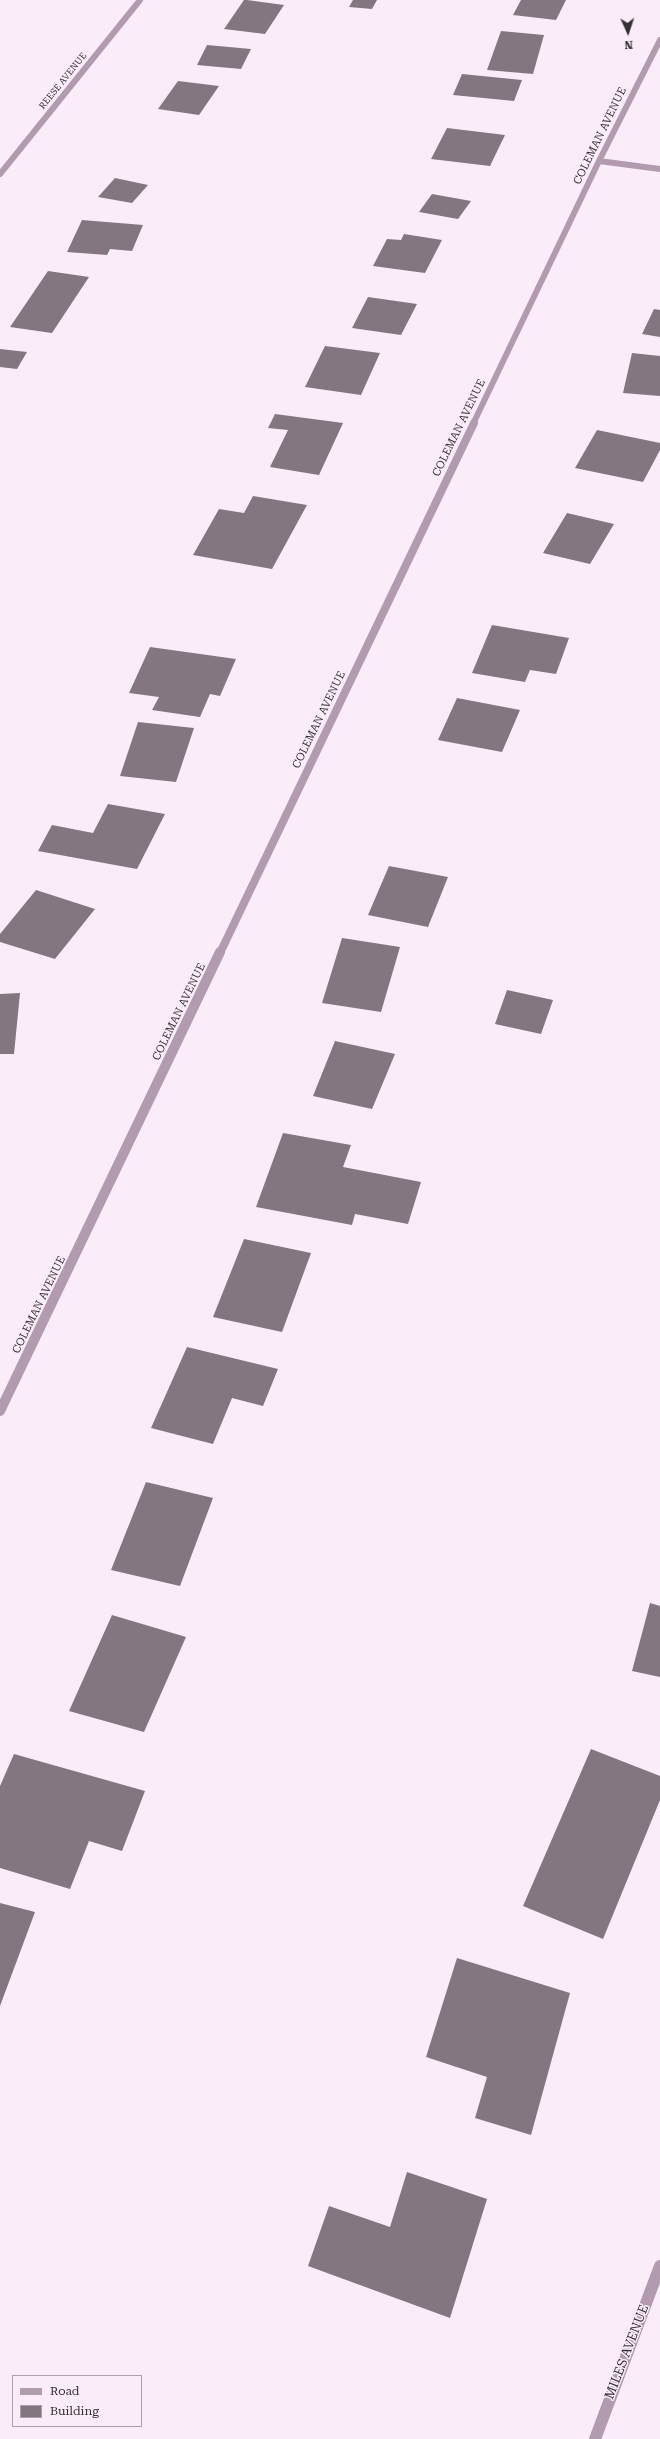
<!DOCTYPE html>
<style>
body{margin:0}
#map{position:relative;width:660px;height:2439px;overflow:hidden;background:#faedf9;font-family:"Roboto Serif",serif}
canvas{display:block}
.legend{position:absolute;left:12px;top:2375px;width:130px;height:52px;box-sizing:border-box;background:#faedf9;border:1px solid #aaa1a9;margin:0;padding:5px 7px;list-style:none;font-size:12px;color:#332e32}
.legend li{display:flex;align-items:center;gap:8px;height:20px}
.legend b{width:20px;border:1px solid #aaa1a9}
.north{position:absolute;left:608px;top:12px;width:40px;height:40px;-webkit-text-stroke:3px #faedf9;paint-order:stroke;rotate:177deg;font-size:11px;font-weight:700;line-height:16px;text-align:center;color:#332e32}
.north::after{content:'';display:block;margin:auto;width:14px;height:18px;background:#332e32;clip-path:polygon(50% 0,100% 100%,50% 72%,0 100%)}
</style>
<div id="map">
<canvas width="660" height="2439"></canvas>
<ul class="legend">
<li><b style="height:5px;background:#b29aaf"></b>Road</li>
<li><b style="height:11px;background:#827681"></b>Building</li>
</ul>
<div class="north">N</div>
</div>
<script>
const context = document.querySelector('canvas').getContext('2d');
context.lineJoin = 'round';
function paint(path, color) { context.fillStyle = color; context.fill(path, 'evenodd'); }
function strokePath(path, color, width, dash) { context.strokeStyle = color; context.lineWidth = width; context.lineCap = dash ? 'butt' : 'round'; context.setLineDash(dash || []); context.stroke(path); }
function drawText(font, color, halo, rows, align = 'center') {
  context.font = font + ' "Roboto Serif",serif'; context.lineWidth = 3; context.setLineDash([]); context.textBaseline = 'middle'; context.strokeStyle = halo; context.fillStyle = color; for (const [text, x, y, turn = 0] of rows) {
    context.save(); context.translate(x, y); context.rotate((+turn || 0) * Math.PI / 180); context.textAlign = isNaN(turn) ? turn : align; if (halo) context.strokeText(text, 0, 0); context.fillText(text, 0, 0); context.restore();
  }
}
paint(new Path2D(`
 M244,0H247L284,5L265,34L224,29Z
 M353,0H377L372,9L349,7Z
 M521,0H566L556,20L513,15Z
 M501,31L544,35L533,74L487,70Z
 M207,45L251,49L241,69L197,65Z
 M462,74L522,80L514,101L453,95Z
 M178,81L219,86L199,115L158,109Z
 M447,128L505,135L490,166L431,159Z
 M115,178L148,185L132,203L98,197Z
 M432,194L471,201L458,219L419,212Z
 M82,220L143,225L132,251L110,249L107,255L67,252Z
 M404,234L442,240L425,273L373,266L387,239L401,240Z
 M48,271L89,277L52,333L10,327Z
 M368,297L417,304L401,335L352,328Z
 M654,309L660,310V337L642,334Z
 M325,346L380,353L361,395L305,387Z
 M0,349L27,352L17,369L0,367Z
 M632,353L660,356V396L623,393Z
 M275,414L343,423L319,475L270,467L288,430L268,428Z
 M597,430L660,443V450L643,482L575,468Z
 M253,496L307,505L272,569L193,555L219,509L244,513Z
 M567,513L614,524L590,564L543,553Z
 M492,625L569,638L556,674L530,670L525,682L472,673Z
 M150,647L236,659L220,696L210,694L200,717L152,710L159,697L129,693Z
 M457,698L520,710L502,752L438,740Z
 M138,722L194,728L176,782L120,776Z
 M108,804L165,814L137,869L38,851L52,825L93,833Z
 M389,866L448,877L428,927L368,915Z
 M36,890L95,909L55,959L0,942V934Z
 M342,938L400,947L381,1012L322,1003Z
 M507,990L553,1000L541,1034L495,1024Z
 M20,993L14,1054H0V994Z
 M335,1041L395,1054L372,1109L313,1096Z
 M283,1133L351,1145L343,1167L421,1182L408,1224L355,1214L352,1225L256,1207Z
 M244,1239L311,1253L282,1332L213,1317Z
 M187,1347L278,1369L263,1406L232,1398L213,1444L151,1428Z
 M146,1482L213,1498L180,1586L111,1570Z
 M650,1603L660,1606V1677L632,1671Z
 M112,1615L186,1637L144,1732L69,1711Z
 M591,1749L660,1776V1800L603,1939L523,1906Z
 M14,1754L145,1791L122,1851L89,1841L70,1889L0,1868V1786Z
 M0,1903L35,1912L0,2006Z
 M457,1958L570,1993L531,2135L475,2118L487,2077L426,2057Z
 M407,2172L487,2199L450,2318L308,2266L329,2206L390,2227Z`), '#827681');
strokePath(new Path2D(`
 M599,161L660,169
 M0,174L140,0
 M473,424L599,161L660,40`), '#b29aaf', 6);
strokePath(new Path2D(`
 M220,953L474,423`), '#b29aaf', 8);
strokePath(new Path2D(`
 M0,1411L220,952`), '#b29aaf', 10);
strokePath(new Path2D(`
 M595,2439L660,2266`), '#b29aaf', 12);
drawText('9px', '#332e32', '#faedf9', [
 ["REESE AVENUE",63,81,-51]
]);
drawText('11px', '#332e32', '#faedf9', [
 ["COLEMAN AVENUE",600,136,-64],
 ["COLEMAN AVENUE",459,428,-64],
 ["COLEMAN AVENUE",319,720,-64],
 ["COLEMAN AVENUE",179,1012,-64],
 ["COLEMAN AVENUE",39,1305,-64]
]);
drawText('13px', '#332e32', '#faedf9', [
 ["MILES AVENUE",627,2352,-69]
]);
</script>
